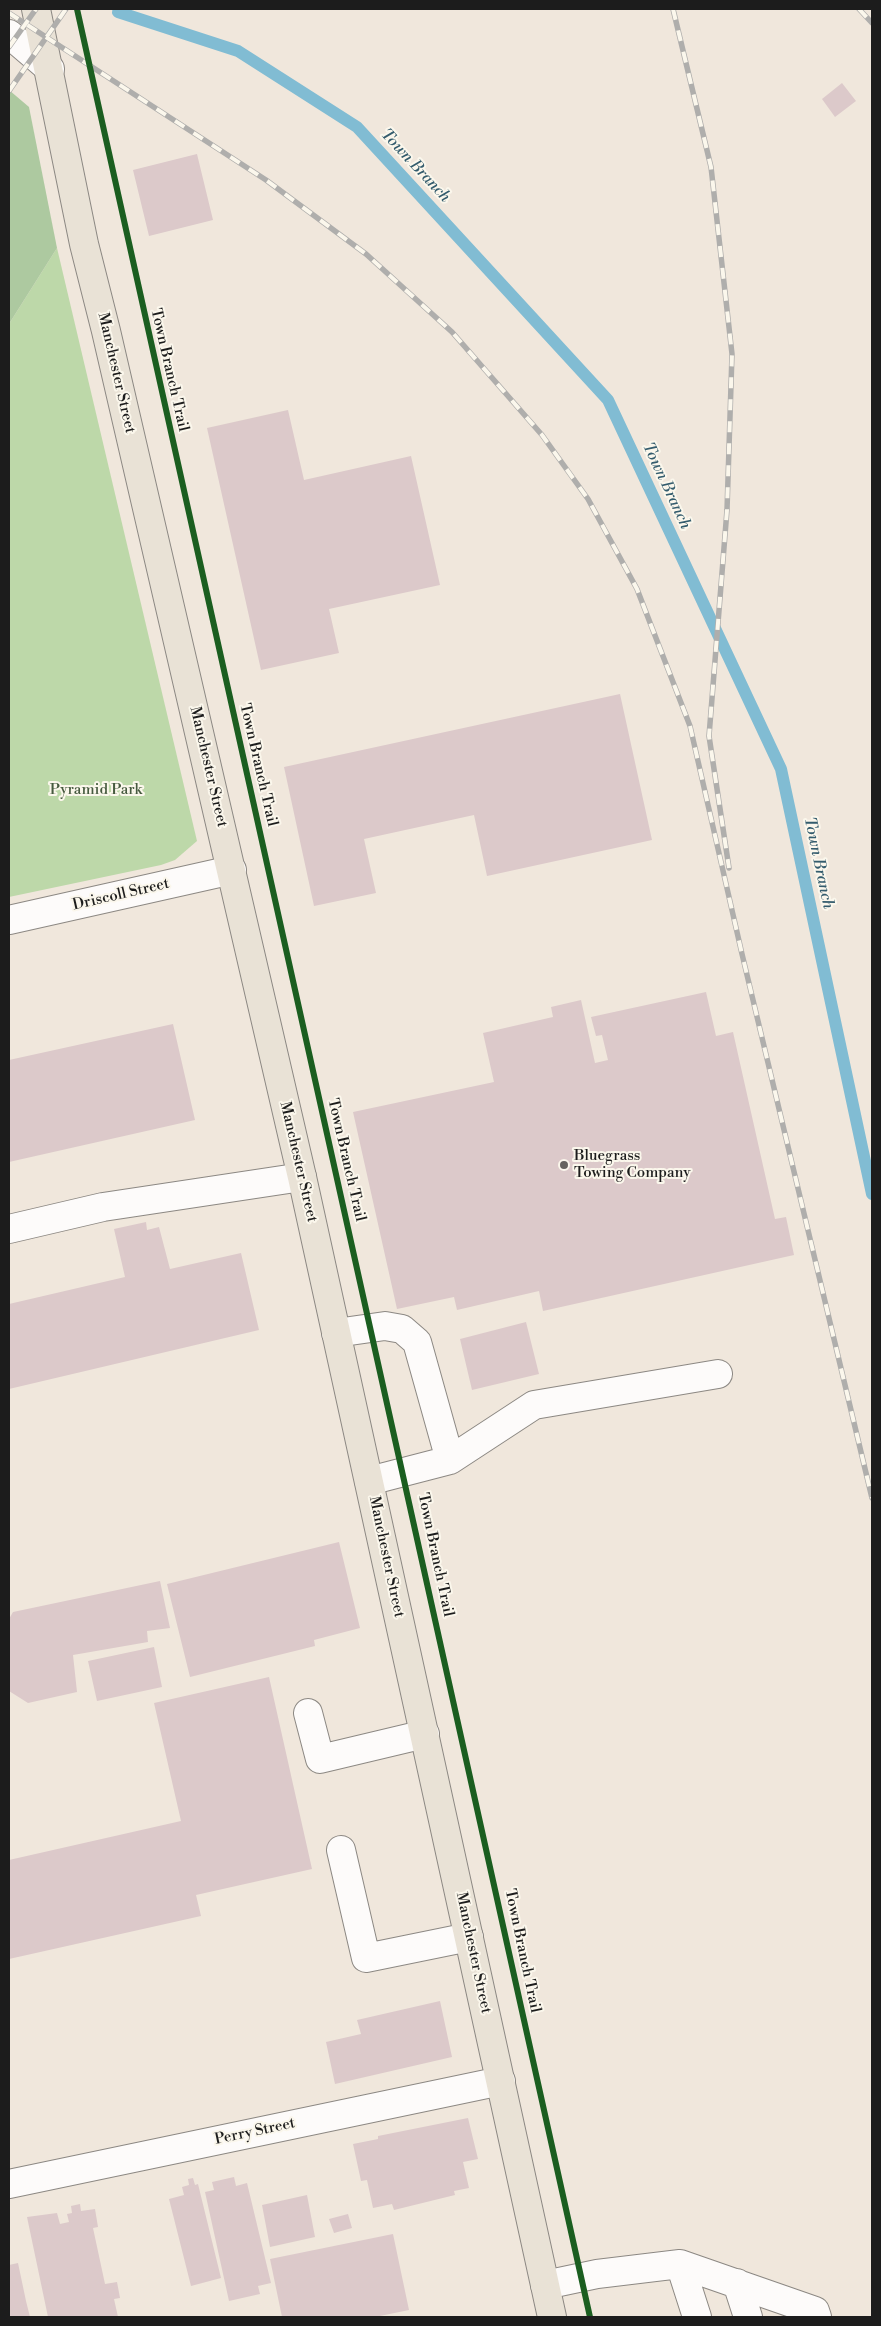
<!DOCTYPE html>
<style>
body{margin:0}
#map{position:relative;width:881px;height:2326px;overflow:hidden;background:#f0e7dc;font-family:"Libre Bodoni",serif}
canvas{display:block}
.frame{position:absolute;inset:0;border:10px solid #1c1c1c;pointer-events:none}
</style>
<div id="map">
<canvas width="881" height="2326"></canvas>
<div class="frame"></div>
</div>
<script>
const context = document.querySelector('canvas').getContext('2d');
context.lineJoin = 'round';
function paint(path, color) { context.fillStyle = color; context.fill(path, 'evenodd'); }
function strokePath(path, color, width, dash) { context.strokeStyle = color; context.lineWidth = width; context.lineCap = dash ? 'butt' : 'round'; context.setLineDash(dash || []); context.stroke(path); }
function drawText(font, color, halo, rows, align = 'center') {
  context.font = font + ' "Libre Bodoni",serif'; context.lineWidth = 4; context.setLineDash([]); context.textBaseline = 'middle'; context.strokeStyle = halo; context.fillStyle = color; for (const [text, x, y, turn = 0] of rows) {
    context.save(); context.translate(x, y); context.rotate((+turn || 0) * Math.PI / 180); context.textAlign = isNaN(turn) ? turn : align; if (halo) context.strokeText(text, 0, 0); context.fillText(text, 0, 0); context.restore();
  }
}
paint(new Path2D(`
 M57,248L197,841L175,860L161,865L9,897V324Z`), '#bdd8a9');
paint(new Path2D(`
 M9,90L29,107L57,248L9,324Z`), '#adc9a0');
strokePath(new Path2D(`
 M118,12L238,51L357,127L608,400L781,769L872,1194`), '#81bcd3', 12);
paint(new Path2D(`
 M842,83L856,101L835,117L822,99Z
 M197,154L213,220L149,236L133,170Z
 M288,410L304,480L411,456L440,585L329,609L339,653L261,670L207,428Z
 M620,694L652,840L487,876L474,815L364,839L376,893L314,906L284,767Z
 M706,992L716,1036L733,1032L775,1219L786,1217L794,1255L543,1311L539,1291L457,1310L454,1297L397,1309L353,1112L494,1082L483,1033L553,1017L551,1007L581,1000L595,1063L608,1060L602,1035L596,1036L591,1017Z
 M173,1024L195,1120L9,1162V1060Z
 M146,1222L147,1230L159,1227L170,1269L241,1253L259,1330L9,1389V1304L125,1277L114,1229Z
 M526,1322L539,1374L472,1390L460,1339Z
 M339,1542L360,1628L314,1640L315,1646L190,1677L167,1584Z
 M160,1581L170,1628L147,1631L148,1642L73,1655L77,1692L28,1703L9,1691V1619L13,1612Z
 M154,1647L162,1687L97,1701L88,1661Z
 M269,1677L312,1869L196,1895L201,1916L9,1959V1860L181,1821L154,1703Z
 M440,2001L452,2057L335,2084L326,2042L361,2034L357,2020Z
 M468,2118L478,2159L463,2162L469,2188L454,2191L455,2195L394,2210L392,2204L373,2208L367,2180L361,2181L353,2144L378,2139V2136Z
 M234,2177L236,2186L247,2183L271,2283L258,2286L260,2294L229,2301L205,2192L214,2190L212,2182Z
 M193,2178L195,2185L198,2184L221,2278L191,2286L169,2199L184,2195L182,2187L189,2185L188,2179Z
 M307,2195L315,2237L270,2247L262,2205Z
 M80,2204L81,2211L95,2209L98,2227L93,2228L105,2284L117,2282L120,2298L114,2299L118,2317H48L27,2217L57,2213L60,2224L69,2222L67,2214L72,2213L71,2206Z
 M348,2214L352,2228L334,2233L329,2219Z
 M393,2234L409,2310L375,2317H282L270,2259Z
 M18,2263L26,2301L30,2317H9V2265Z`), '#dcc9ca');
const minor = new Path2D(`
 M9,34L50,69
 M9,920L232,870
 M9,1229L103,1207L302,1177
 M336,1333L385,1326L402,1329L417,1342L450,1460L369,1481
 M450,1460L534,1405L718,1374
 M308,1713L320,1759L425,1734
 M341,1850L366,1958L469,1937
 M9,2184L501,2081
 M680,2264L815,2311L817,2317
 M737,2283L748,2317
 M545,2285L597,2274L680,2264L697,2317`);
const major = new Path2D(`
 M36,9L84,244L106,331L302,1177L552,2317`);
strokePath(minor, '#8c8883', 30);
strokePath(major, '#8c8883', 30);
strokePath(minor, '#fdfbfa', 28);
strokePath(major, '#e9e2d6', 28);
const rail = new Path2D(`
 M673,9L711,167L732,354L727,510L709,736L729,868
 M859,9L872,23
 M9,13L266,180L366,254L452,332L542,435L588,499L637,589L690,726L742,954L872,1498
 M9,47L36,9
 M9,91L66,9`);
strokePath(rail, '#afaeac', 5.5);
strokePath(rail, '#fbf7ec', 4, [11]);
strokePath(new Path2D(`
 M77,9L590,2317`), '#1b5e20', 6);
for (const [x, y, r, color] of [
 [564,1165,5,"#66635f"]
]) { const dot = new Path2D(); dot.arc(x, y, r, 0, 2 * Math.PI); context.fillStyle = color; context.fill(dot); strokePath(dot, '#fbf7ec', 2); }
drawText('15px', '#1c1c1c', '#fbf7ec', [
 ["Town Branch Trail",169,370,77],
 ["Manchester Street",116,373,77],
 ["Town Branch Trail",258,765,77],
 ["Manchester Street",208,767,77],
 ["Driscoll Street",121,895,-13],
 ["Town Branch Trail",346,1160,77],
 ["Manchester Street",298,1162,77],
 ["Town Branch Trail",435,1555,78],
 ["Manchester Street",386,1557,78],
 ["Town Branch Trail",522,1951,78],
 ["Manchester Street",473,1953,78],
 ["Perry Street",255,2132,-12]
]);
drawText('15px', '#465a3f', '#fbf7ec', [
 ["Pyramid Park",96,790]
]);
drawText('15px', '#1c1c1c', '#fbf7ec', [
 ["Bluegrass",574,1156],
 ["Towing Company",574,1173]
], 'left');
drawText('italic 16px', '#345c6d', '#fbf7ec', [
 ["Town Branch",415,166,47],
 ["Town Branch",666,486,65],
 ["Town Branch",818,863,78]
]);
</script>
